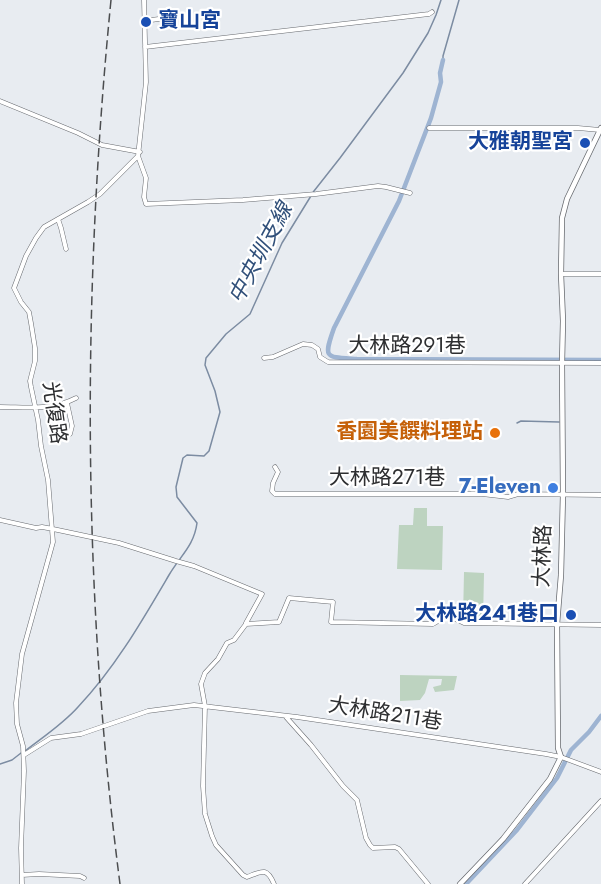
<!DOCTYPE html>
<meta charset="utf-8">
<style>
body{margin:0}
canvas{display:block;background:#e8ecf1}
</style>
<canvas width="601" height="884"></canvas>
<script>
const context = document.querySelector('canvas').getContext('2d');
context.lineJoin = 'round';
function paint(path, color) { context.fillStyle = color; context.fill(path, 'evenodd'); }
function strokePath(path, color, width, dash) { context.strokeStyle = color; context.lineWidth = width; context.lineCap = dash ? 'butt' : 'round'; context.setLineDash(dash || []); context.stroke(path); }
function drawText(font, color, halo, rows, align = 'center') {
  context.font = font + ' Jost,"Noto Sans TC",sans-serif'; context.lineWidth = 4.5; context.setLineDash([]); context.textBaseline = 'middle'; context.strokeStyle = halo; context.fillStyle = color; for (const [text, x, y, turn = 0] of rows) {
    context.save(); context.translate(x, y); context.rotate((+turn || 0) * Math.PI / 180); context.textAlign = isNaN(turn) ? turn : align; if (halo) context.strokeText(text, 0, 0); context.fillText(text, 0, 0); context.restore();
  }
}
paint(new Path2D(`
 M414,508H427V526H443L442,570L397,569L399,525H413Z
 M464,572L484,573L483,622H466L463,619Z
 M400,675L457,676L454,690L435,692L433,687L441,685L442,679H429L425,693L420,700L400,701Z`), '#bdd3c0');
strokePath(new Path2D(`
 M443,60V56L459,0
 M517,423L521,421L559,422
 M25,751C43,737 63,724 78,707C115,668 142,621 169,575C180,556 194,546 197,523L177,497L176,487L183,458L187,455L204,456L209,451L220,412L215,391L205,365L206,358L226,334L250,314L282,243L314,191L340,158L403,73L428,33L436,15L441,0
 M0,764L12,760L21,753`), '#7c8ca2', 1.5);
strokePath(new Path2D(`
 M443,60L440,73L441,82L431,118L399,201L334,328C323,359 325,357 357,359L601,360
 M466,884L517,830L557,778L571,750L589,732L601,716`), '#9eb4d2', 4.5);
const minor = new Path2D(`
 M144,21L181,16
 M145,47L429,14L432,12
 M0,101L78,133L102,145L140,152
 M429,128H578L600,130
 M138,156L146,178L144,197L146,204L243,200L316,194L378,186L386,187L410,193
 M58,219L61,228L66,249
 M561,274H601
 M264,358L273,357L303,344L312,345L318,349L320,357L328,362L601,363
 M0,407C27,407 51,411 76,398
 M56,441L70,434L72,426L67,403
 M275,467L278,472L273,483L272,491L275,494H482L508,497L518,494L601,495
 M0,520L36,528L42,527L53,529L119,543L176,561L194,566L262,594L246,623
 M286,717L311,745L343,786L357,800L366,838L370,845L373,848L395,847L399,849L428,884
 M24,755L51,738L81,734L148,711L194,705L297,717L546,754L561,757L601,772
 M22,875L39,874L80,876L84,878
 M22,884L21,848L24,771L23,746L17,724L16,703L22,654L53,542L48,480L41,446L38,420L31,387L30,381L35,361V348L31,323L29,312L21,302L14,288L26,256L36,238L44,227L88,202L100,194L138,156L146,82L144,0
 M274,884C267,867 262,871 247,877L243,875L216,845L212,836L205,814L203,786L205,706L201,684L205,673L218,659L227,643L234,640L246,624L279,622L289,598L333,602L331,622L433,624C447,615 450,616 464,623L601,625
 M525,884L601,801`);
const tertiary = new Path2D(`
 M460,884L503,839L550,779L561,757L558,748L557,624L561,575L563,494L562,363L563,321L561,274L562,218L567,199L601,128`);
strokePath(minor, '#676a6f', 5);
strokePath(tertiary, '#676a6f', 6);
strokePath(minor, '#fff', 4);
strokePath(tertiary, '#fff', 4.5);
strokePath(new Path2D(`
 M111,0C82,293 82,591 120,884`), '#4b4d4f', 1.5, [9, 4.5]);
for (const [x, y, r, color] of [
 [146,22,6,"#1a4fb4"],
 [585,143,6,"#1a4fb4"],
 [495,433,6,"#e8710a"],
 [553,488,6,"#3f7fe0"],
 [571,615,6,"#1a4fb4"]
]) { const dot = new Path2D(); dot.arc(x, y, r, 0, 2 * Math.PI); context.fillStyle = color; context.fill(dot); strokePath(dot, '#fff', 2); }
drawText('bold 21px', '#164399', '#fff', [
 ["寶山宮",158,22,"left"],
 ["大雅朝聖宮",573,143],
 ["大林路241巷口",559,615]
], 'right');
drawText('21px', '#2e2f31', '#fff', [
 ["大林路291巷",407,347],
 ["光復路",53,413,82],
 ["大林路271巷",387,479],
 ["大林路",544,556,-88],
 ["大林路211巷",385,715,9]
]);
drawText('bold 21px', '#c56008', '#fff', [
 ["香園美饌料理站",483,433]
], 'right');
drawText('bold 21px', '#366cbe', '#fff', [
 ["7-Eleven",541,488]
], 'right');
drawText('italic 22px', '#31507a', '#fff', [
 ["中央圳支線",262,254,-62]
]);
</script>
